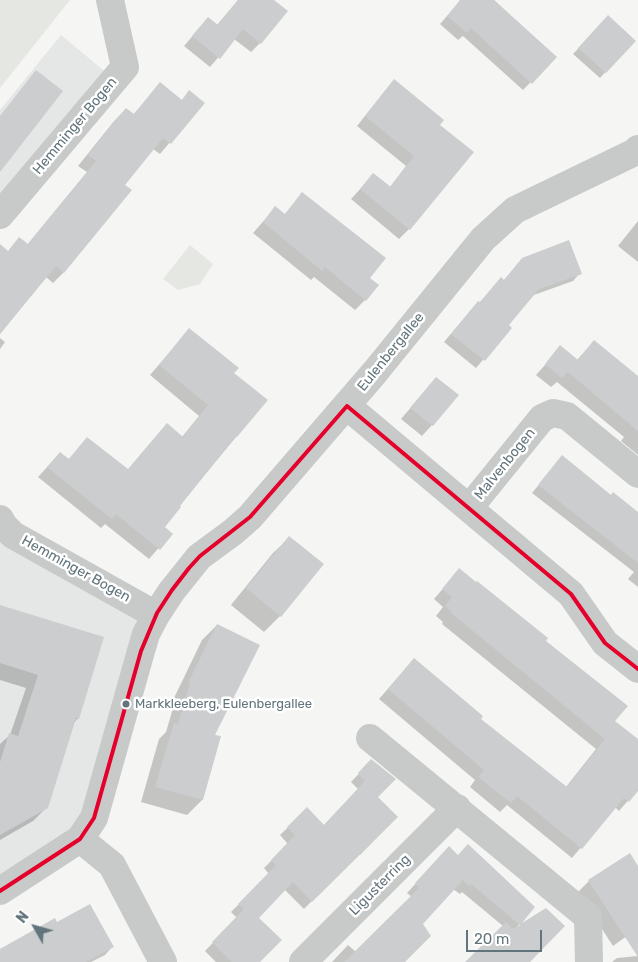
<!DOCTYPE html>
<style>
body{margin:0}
#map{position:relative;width:638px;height:962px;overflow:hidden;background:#f5f5f4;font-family:Rubik,sans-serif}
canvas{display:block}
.north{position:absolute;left:10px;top:902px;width:50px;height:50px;-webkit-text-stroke:4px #fff;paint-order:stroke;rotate:308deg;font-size:14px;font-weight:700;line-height:20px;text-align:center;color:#63757c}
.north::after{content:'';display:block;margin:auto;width:18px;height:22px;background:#63757c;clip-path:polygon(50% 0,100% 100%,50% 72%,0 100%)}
.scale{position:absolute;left:466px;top:930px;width:76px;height:22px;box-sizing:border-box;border:2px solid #63757c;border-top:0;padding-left:6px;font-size:15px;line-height:18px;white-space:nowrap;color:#63757c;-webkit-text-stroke:4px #fff;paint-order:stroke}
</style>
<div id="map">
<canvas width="638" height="962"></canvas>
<div class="north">N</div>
<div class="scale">20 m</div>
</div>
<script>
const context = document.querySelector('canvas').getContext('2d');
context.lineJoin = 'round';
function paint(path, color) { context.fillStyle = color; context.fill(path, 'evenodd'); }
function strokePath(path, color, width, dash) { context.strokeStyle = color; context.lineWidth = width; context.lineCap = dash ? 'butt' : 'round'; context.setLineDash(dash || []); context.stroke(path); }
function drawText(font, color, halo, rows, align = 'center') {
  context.font = font + ' Rubik,sans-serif'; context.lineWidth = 5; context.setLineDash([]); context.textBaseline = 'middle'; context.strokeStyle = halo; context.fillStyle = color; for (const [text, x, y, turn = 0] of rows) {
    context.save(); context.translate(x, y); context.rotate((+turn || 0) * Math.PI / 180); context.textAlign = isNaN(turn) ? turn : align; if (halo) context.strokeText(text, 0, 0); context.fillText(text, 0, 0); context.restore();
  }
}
paint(new Path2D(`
 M61,35L114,79L0,215V110Z
 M0,519L156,615L94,818L0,891Z`), '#e5e7e6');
paint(new Path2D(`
 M0,0H70L0,88Z
 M190,245L213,264L200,284L178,290L163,279Z`), '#e4e7e2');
paint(new Path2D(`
 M238,0H272L260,43L251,52L234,39L210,67L184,46L208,18L217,25Z
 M461,0H494L555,57L523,90L463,36L458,40L440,24Z
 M608,17L634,41L600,78L573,54Z
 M160,84L181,101L189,92L203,103L160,154L153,149L124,185L130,190L63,273L53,283L46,277L0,334V262L27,245L87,172L78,166L115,120L126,109L133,115Z
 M385,91L438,125L409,229L399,239L351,199L374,174L390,187L406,166L357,126Z
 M302,194L368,278L365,300L355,310L314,277L311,280L253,233L275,208L284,215Z
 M638,221V262L618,246Z
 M523,259L580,273L573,281L531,296L507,326L510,328L476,368L444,342L471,310L503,281Z
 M189,330L232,373L266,401L178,507L163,528L171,534L149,559L105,524L101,528L38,477L60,453L68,460L87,438L127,470L182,437L199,416L150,375Z
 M0,338L5,342L0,349Z
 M594,341L638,378V455L621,441L624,437L557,382L551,387L536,375L561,347L577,360Z
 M436,378L432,425L422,436L401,419Z
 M562,457L638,520V587L628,579L634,572L532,493Z
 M289,538L280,616L264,632L231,605L273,553Z
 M459,570L544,641L614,721L638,742V789L619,811L615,807L572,858L507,805L500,812L470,787L475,780L379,699L414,659L479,719L566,787L596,749L442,624L443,622L436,616L443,607L434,599Z
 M0,607L78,718L74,723L47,807L33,821L0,840V744L10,735L26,688L0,680Z
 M217,625L213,736L219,737L202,800L187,815L141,802L159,739L166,732L176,698H174L202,640Z
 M371,761L376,797L397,817L360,855L359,853L304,909L284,889L257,918L259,962H216L205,951L237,918L231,912L269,874L264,868L288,844L280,835L307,809L323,826L358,789L351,782Z
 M629,855L638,868V928L613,946L578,892L589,881Z
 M458,856L533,907L517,927L528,962H467L503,926L462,892L460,894L453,889L421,924L403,962H332L348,945L356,952L412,897L407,893L440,857Z
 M57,924L112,947L105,955L91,962H0V949Z
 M638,956V962H612L617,958Z`), '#0003');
paint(new Path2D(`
 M238,0H274L288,11L261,44L243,29L220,59L192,36L208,17L218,25Z
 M460,0H494L557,57L532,84L471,28L467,33L447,16Z
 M608,15L636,41L606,73L578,48Z
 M36,70L63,91L0,172V116Z
 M394,79L444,120L440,125L474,152L410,230L360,189L373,173L391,187L414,156L365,116Z
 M160,82L182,100L189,90L205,103L171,144L163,138L125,185L132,190L64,273L56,266L0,334V244L8,251L19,237L28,244L96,161L88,155L113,123L126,108L134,114Z
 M302,192L386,258L370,278L379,285L366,301L325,267L322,271L263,222L275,206L285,214Z
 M569,240L582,274L539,289L509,325L512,328L485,361L451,334L478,301L480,302L501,277L504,280L522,258Z
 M189,328L239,368L234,373L268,400L237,437L236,436L180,506L181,507L165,527L173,534L160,550L116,514L112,519L47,467L60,452L69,459L87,437L128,469L167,423L183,437L208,405L159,365Z
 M594,340L638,376V431L568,372L570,369L562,378L545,364L560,345L578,360Z
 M436,377L459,395L433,426L410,408Z
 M562,455L611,495L613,492L638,512V563L538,485Z
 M289,536L324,564L281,617L246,588Z
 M459,568L476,582L477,581L548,638L546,641L628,706L615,721L638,739V791L629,802L624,798L582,849L517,796L511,803L478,777L484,770L388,689L414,658L483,716L481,719L567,787L605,739L451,613L452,612L445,606L452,597L442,589Z
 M0,605L104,637L79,719L76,718L48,808L0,835V762L9,733L18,736L38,675L0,663Z
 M217,624L260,645L215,735L221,736L203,800L155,787L174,723L178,724L190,683H188Z
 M371,759L396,779L378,797L398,817L312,902L293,882L259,918L282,940L260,962H232L212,942L244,909L238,904L276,865L271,860L295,835L287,827L307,807L324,825L365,781L358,773Z
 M468,844L535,907L522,923L546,908L565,926L530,962H465L506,922L512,929L520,925L471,884L469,886L463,880L423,924L431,936L405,962H344L419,888L415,883L449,846L458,855Z
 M630,853L638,866V957L588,880Z
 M90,904L114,947L86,962H0V949L55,918L57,922Z`), '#cbcdce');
strokePath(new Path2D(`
 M0,215L125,67L110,0
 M347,406L571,594L605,643L638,669
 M469,508L542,418L553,413L567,416L638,474
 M0,519L4,526L13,535L156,615
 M370,738L588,917L589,962
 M80,839L112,865L163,962
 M0,891L80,839L94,818L141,651L146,634L156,615L171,592L199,557L233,532L250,517L375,372L483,239L515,210L635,152L638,149
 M303,962L457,808`), '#c8caca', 28);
strokePath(new Path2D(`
 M347,406L571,594L605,643L638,669
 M0,891L80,839L94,818L141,651L157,613L172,590L189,568L200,556L250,517L347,406`), '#e4002b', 4);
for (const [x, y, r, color] of [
 [126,704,4.5,"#63757c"]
]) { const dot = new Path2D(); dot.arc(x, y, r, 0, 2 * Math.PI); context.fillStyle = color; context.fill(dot); strokePath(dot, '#fff', 2); }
drawText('13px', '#63757c', '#fff', [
 ["Markkleeberg, Eulenbergallee",135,704]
], 'left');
drawText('14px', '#63757c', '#fff', [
 ["Hemminger Bogen",75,126,-50],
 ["Eulenbergallee",391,352,-51],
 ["Malvenbogen",505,464,-51],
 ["Hemminger Bogen",76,569,29],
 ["Ligusterring",380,885,-45]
]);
</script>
